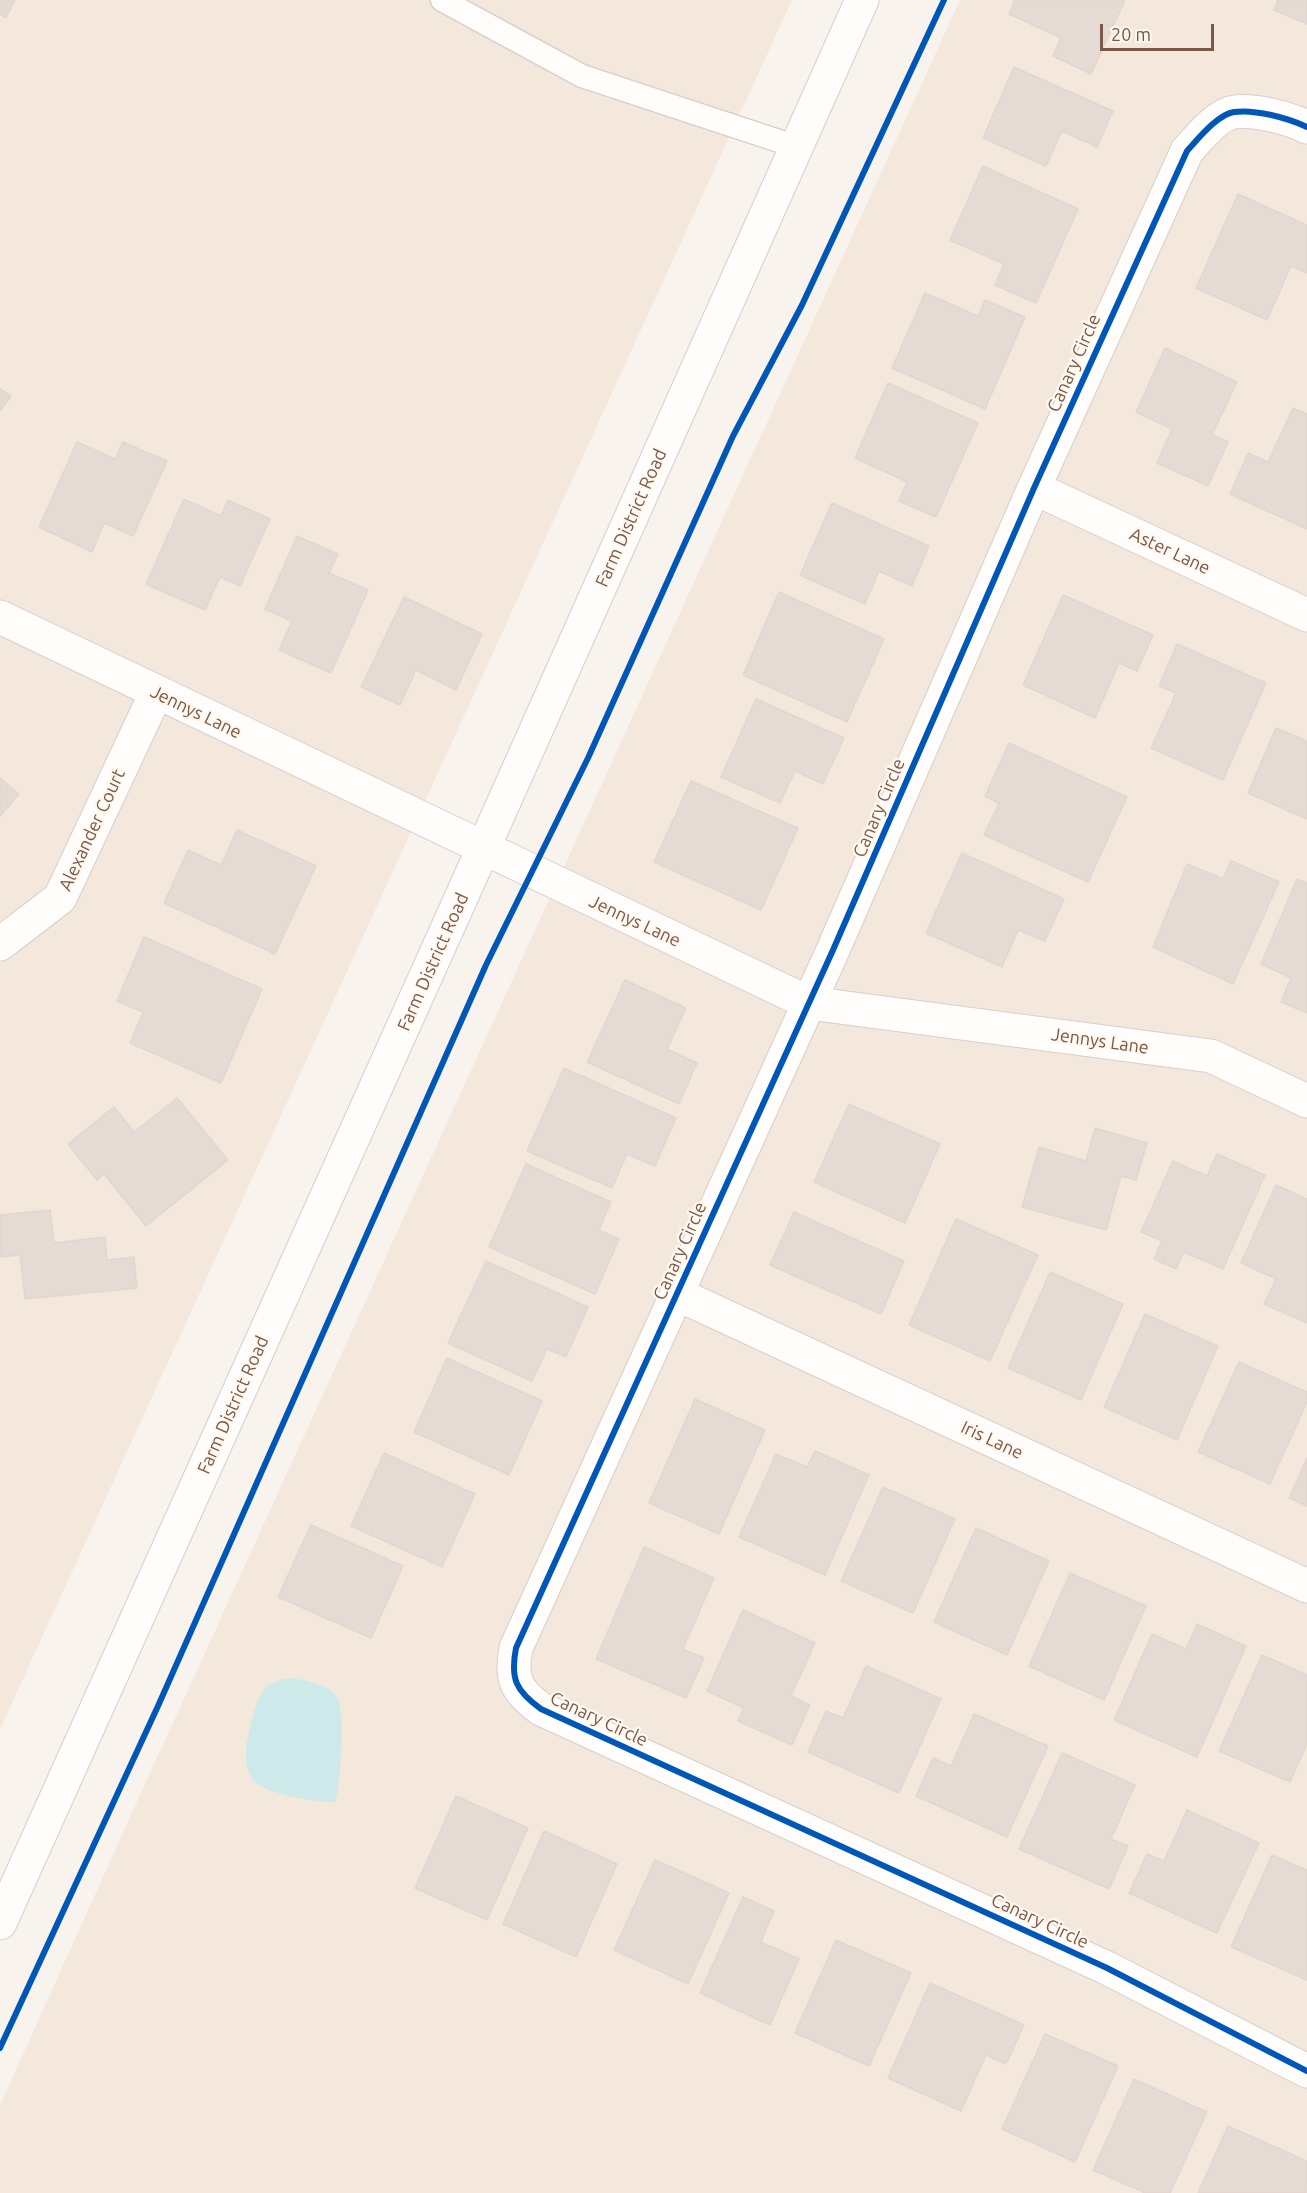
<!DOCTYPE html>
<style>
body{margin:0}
#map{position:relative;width:1307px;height:2193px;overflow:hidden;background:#f8f3ed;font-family:Ubuntu,sans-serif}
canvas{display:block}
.scale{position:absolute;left:1100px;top:24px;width:114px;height:27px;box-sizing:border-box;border:3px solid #79584a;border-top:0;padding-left:8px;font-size:18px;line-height:21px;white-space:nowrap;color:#79584a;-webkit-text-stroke:4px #fff8ef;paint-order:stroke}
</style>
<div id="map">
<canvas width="1307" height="2193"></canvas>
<div class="scale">20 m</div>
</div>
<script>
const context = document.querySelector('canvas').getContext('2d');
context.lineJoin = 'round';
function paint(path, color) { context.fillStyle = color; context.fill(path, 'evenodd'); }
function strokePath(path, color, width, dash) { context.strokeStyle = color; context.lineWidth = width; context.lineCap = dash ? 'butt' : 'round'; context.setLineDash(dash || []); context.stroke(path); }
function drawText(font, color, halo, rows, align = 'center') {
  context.font = font + ' Ubuntu,sans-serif'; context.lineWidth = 4.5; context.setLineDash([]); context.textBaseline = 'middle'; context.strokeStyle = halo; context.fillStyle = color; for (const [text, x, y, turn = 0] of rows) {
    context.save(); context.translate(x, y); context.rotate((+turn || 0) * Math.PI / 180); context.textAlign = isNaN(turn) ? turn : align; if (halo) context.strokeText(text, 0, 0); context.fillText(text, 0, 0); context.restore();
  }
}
paint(new Path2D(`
 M0,0H792L0,1729Z
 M960,0H1307V2193H0V2105L145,1784Z`), '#f4e8dd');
paint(new Path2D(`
 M292,1678C307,1681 330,1684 338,1699C345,1711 341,1789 335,1802C315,1802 268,1795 254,1781C250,1777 246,1765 246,1759C245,1744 255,1698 266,1687C273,1681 283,1679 292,1678Z`), '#cde9ea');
const building = new Path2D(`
 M0,0H15L6,18L0,14Z
 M1015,0H1125L1091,74L1053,56L1061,38L1009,14Z
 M1278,0H1307V24L1274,10Z
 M1014,67L1113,111L1097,147L1062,131L1046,166L983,138Z
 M983,166L1078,209L1036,303L995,285L1004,264L950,240Z
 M1238,194L1307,225V273L1291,266L1267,320L1196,288Z
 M925,293L978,316L985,300L1025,317L985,409L892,368Z
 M1165,348L1237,382L1212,435L1228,442L1208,486L1157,463L1172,429L1136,412Z
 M888,383L978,423L936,517L899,501L907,482L855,458Z
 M0,389L11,396L0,411Z
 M1293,408L1307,414V529L1230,494L1248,453L1268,462Z
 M77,442L115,459L123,442L167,461L133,536L104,523L92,552L39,527Z
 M184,499L221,516L228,500L270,519L240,586L220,577L205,610L146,584Z
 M832,503L929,546L912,586L879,571L865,604L800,575Z
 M297,536L338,554L329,573L368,590L331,673L279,650L292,621L265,609Z
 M779,592L884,639L847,722L743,675Z
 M1063,595L1153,635L1137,671L1119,663L1095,718L1023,685Z
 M404,597L482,634L456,690L416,670L400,705L361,687Z
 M1177,644L1266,683L1223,780L1151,748L1176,693L1159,686Z
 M756,699L844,738L823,784L795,771L780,803L721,777Z
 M1276,728L1307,741V819L1248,793Z
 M1009,743L1127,797L1088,882L984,835L999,803L985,796Z
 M0,778L19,794L0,816Z
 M691,781L798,828L761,910L654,862Z
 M237,830L316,866L275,954L164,903L188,850L221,865Z
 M962,853L1064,899L1045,941L1018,930L1002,967L926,933Z
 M1231,861L1279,882L1233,984L1153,947L1187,864L1223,879Z
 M1297,879L1307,883V1013L1281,1002L1291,978L1261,964Z
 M144,937L262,989L221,1083L130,1043L143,1012L117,1001Z
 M625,980L686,1008L667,1049L697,1063L679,1104L587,1062Z
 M564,1068L676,1118L655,1166L627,1154L612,1188L527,1151Z
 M177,1098L228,1160L146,1226L104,1174L97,1180L68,1144L114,1107L134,1132Z
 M849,1104L940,1144L905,1223L814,1182Z
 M1095,1128L1147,1143L1136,1180L1121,1176L1106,1230L1022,1207L1039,1147L1086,1161Z
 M1217,1154L1265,1175L1223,1269L1184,1252L1176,1269L1154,1259L1162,1241L1141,1232L1173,1161L1207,1176Z
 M526,1164L611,1202L599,1230L619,1239L595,1294L489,1247Z
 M1276,1185L1307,1199V1323L1264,1304L1276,1279L1241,1263Z
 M50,1210L54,1243L105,1237L107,1260L134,1257L137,1288L25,1299L20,1255L1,1257L0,1215Z
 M794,1212L904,1261L881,1314L770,1265Z
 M956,1219L1038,1255L990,1361L909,1325Z
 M486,1261L588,1307L566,1357L547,1349L532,1381L448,1343Z
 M1050,1272L1123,1304L1081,1400L1008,1368Z
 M1145,1314L1218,1346L1177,1440L1104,1407Z
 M447,1358L542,1401L509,1475L414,1432Z
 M1239,1362L1307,1392V1402L1270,1484L1198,1452Z
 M695,1399L765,1430L719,1534L649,1503Z
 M815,1451L869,1475L825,1575L739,1537L776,1454L807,1467Z
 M384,1453L475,1494L442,1567L351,1526Z
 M1307,1458V1506L1289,1498Z
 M883,1487L955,1519L913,1613L841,1581Z
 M311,1525L403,1566L371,1638L278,1597Z
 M976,1528L1049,1561L1007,1655L934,1622Z
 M644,1547L714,1578L683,1649L704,1658L686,1698L596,1659Z
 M1070,1573L1146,1606L1104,1700L1029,1666Z
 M743,1610L815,1643L791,1696L810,1705L792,1745L738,1721L744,1708L707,1691Z
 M1197,1624L1246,1646L1197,1757L1114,1720L1152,1634L1186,1649Z
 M1262,1655L1307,1675V1744L1290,1782L1219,1751Z
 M866,1666L941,1699L899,1793L808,1752L826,1711L843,1718Z
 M974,1714L1048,1746L1007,1837L916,1796L933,1758L951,1766Z
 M1062,1753L1135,1785L1111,1839L1128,1846L1109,1889L1019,1849Z
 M456,1796L528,1828L487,1920L415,1888Z
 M1187,1810L1259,1843L1217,1933L1129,1893L1147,1854L1164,1861Z
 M544,1831L617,1864L576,1957L503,1924Z
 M1272,1855L1307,1870V1980L1231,1947Z
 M655,1860L729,1893L688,1984L614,1950Z
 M743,1897L774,1911L761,1942L799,1959L770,2025L700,1993Z
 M836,1940L911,1973L869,2066L795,2033Z
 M930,1983L1024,2025L1006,2064L986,2055L961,2111L888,2078Z
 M1045,2034L1118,2066L1075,2162L1002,2129Z
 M1134,2079L1207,2112L1170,2193H1145L1093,2170Z
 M1228,2126L1307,2161L1306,2193H1198Z`);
paint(building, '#e5dbd4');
strokePath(building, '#e2d6ce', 1.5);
const lane = new Path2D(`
 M442,0L582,76L797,147`);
const street = new Path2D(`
 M1307,127C1288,118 1255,109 1234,112C1218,114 1198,139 1187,151L1034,488L833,950L516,1648C510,1679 516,1691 541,1709L1107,1968L1307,2071
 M1034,488L1307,615
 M0,617L809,1003L1211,1056L1307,1101
 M0,944L60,898L156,693
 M677,1294L1307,1586`);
const secondary = new Path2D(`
 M0,1923L483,849L862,0`);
strokePath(lane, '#d7cfca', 25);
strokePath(street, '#d7cfca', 35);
strokePath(secondary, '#d8cec9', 35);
strokePath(lane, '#fefdfc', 22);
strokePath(street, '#fefdfc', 33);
strokePath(secondary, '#fefdfc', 33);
strokePath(new Path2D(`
 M1307,127C1288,118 1255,109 1234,112C1218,114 1198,139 1187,151L1034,488L833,950L516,1648C510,1679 516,1691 541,1709L1107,1968L1307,2071
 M0,2048L158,1706L486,965L588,758L733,436L802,305L944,0`), '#0057b8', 6);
drawText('18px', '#79584a', '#fff8ef', [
 ["Canary Circle",1074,363,-66],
 ["Farm District Road",631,518,-66],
 ["Aster Lane",1170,551,25],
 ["Jennys Lane",196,712,26],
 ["Canary Circle",879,808,-67],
 ["Alexander Court",92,830,-65],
 ["Jennys Lane",635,921,25],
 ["Farm District Road",433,962,-66],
 ["Jennys Lane",1100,1041,8],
 ["Canary Circle",680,1251,-66],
 ["Farm District Road",233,1405,-66],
 ["Iris Lane",992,1440,25],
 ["Canary Circle",599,1719,25],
 ["Canary Circle",1040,1921,25]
]);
</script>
